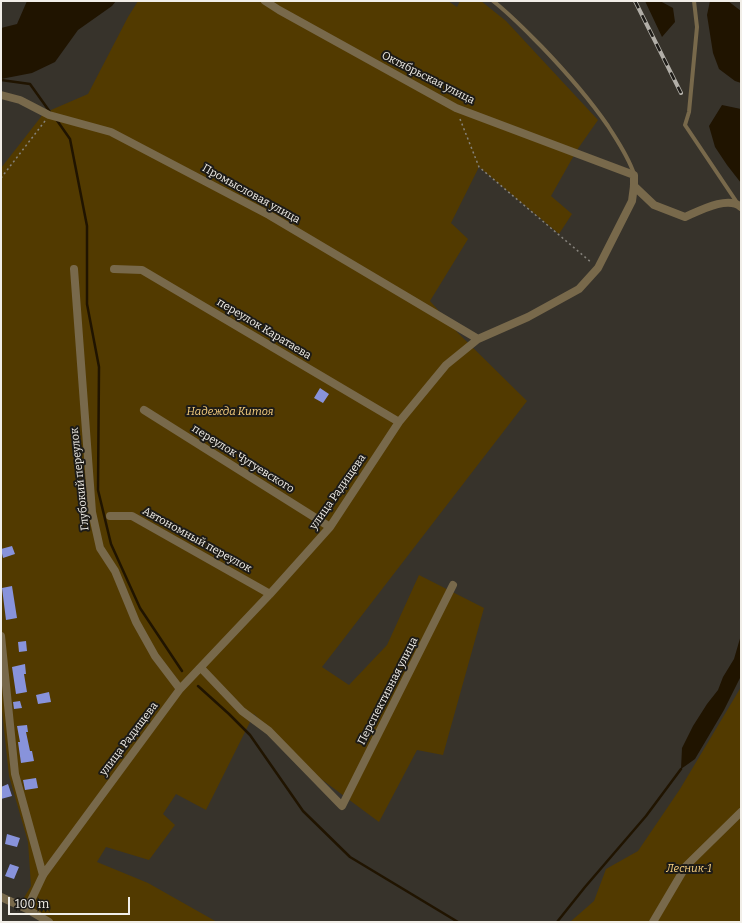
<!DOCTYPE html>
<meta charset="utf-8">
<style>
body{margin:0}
#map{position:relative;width:742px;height:923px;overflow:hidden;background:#37332b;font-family:Bitter,serif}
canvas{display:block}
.frame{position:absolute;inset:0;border:2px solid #f1eee8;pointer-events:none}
.scale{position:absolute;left:8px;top:897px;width:122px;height:18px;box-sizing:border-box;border:2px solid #f1eee8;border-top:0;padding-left:5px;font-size:12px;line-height:14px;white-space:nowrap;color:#f1eee8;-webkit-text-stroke:3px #1d1b17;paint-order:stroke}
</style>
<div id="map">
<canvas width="742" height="923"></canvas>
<div class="frame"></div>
<div class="scale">100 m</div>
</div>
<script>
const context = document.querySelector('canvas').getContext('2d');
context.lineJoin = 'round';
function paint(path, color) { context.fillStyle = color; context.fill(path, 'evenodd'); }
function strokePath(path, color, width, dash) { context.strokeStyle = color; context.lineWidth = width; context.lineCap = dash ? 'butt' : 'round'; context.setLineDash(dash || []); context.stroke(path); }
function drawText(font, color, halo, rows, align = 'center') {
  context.font = font + ' Bitter,serif'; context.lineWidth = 4; context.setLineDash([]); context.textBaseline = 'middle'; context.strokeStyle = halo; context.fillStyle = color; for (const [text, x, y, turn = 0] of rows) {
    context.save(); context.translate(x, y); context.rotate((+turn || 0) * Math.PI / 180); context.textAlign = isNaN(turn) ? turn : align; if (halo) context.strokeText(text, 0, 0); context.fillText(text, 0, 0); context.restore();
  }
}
paint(new Path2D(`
 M138,1H448L457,7L460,1H481L506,21L598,120L577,150L551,196L572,214L559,234L479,167L451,223L468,239L430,301L458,333L527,401L322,667L349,685L387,645L419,575L484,608L443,755L417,750L379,822L309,770L254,714L206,810L176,794L163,814L175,825L149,860L106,847L97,862L148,883L217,922H51L22,901L31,886L28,842L9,776L1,701V168L44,113L88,94L128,17Z
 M741,687V922H570L594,901L606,869L638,851L680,789Z`), '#523a00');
paint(new Path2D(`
 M27,1H116L112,6L78,30L55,62L32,73L1,79V28L17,24Z
 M645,1H660L673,8L675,22L662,37Z
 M710,1H728L741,11V83L735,81L719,69L713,53L707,15Z
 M722,105L741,109V183L727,165L715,147L709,126Z
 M741,635V676L724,710L695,759L681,769L682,748L693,726L707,704L718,690L723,677L734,659Z`), '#201400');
strokePath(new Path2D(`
 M1,80L30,84L50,112
 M56,119L70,139L87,226V304L99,367L98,490L111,544L140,608L182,671
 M198,686L229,714L250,735L303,811L350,857L458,922
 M557,922L585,887L646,816L681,769`), '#201400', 2.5);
paint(new Path2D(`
 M320,388L329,394L323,403L314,398Z
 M12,546L15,554L3,558L1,549Z
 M12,586L17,618L6,620L2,588Z
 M26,641L27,651L19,652L18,642Z
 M25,664L26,674H24L27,692L16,694L12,667Z
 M49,692L51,702L38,704L36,695Z
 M20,701L22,708L14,709L13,702Z
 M27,725L28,732H26L30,751H32L34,761L21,763L18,742H20L17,726Z
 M36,778L38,788L25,790L23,780Z
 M8,784L12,796L1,799V787Z
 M7,834L20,838L17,847L5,844Z
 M10,864L19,867L14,879L5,876Z`), '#8893db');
strokePath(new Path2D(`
 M460,119L479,167L592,263
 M1,178L45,121`), '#86837c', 1.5, [2, 3]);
strokePath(new Path2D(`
 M493,1C511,15 526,31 542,47C566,72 588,97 608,126C618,142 628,156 634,174
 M694,1L697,27L689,112L685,125L738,204`), '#78694b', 4);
strokePath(new Path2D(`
 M1,95L20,100L49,115L111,132L269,215L478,339
 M634,186L654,205L685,217C699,211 728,195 741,207
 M74,269L92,512L100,548L115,571L136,622L155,656L180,689
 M114,269L142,270L399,422
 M144,410L330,527
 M110,516H132L270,594
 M1,636L15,774L43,875
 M201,668L242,711L269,731L342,806L453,585
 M1,897L27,909L49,922
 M27,909L43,875L180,689L270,594L330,527L399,422L446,365L478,339L528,317L579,289L598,268L632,201L634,186V175L456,108L279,10L265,1
 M653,922L686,866L741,812`), '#78694b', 8);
const rail = new Path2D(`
 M635,1L681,93`);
strokePath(rail, '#b2afa8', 4);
strokePath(rail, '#1d1b17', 2.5, [8]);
drawText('11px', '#f1eee8', '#1d1b17', [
 ["Октябрьская улица",428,78,27],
 ["Промысловая улица",251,194,29],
 ["переулок Каратаева",264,329,31],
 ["переулок Чугуевского",243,459,32],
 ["Глубокий переулок",80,479,-96],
 ["улица Радищева",338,492,-55],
 ["Автономный переулок",197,540,29],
 ["Перспективная улица",388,691,-63],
 ["улица Радищева",129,739,-53]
]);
drawText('italic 11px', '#fad281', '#1d1b17', [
 ["Надежда Китоя",230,412],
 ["Лесник-1",689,869]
]);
</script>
